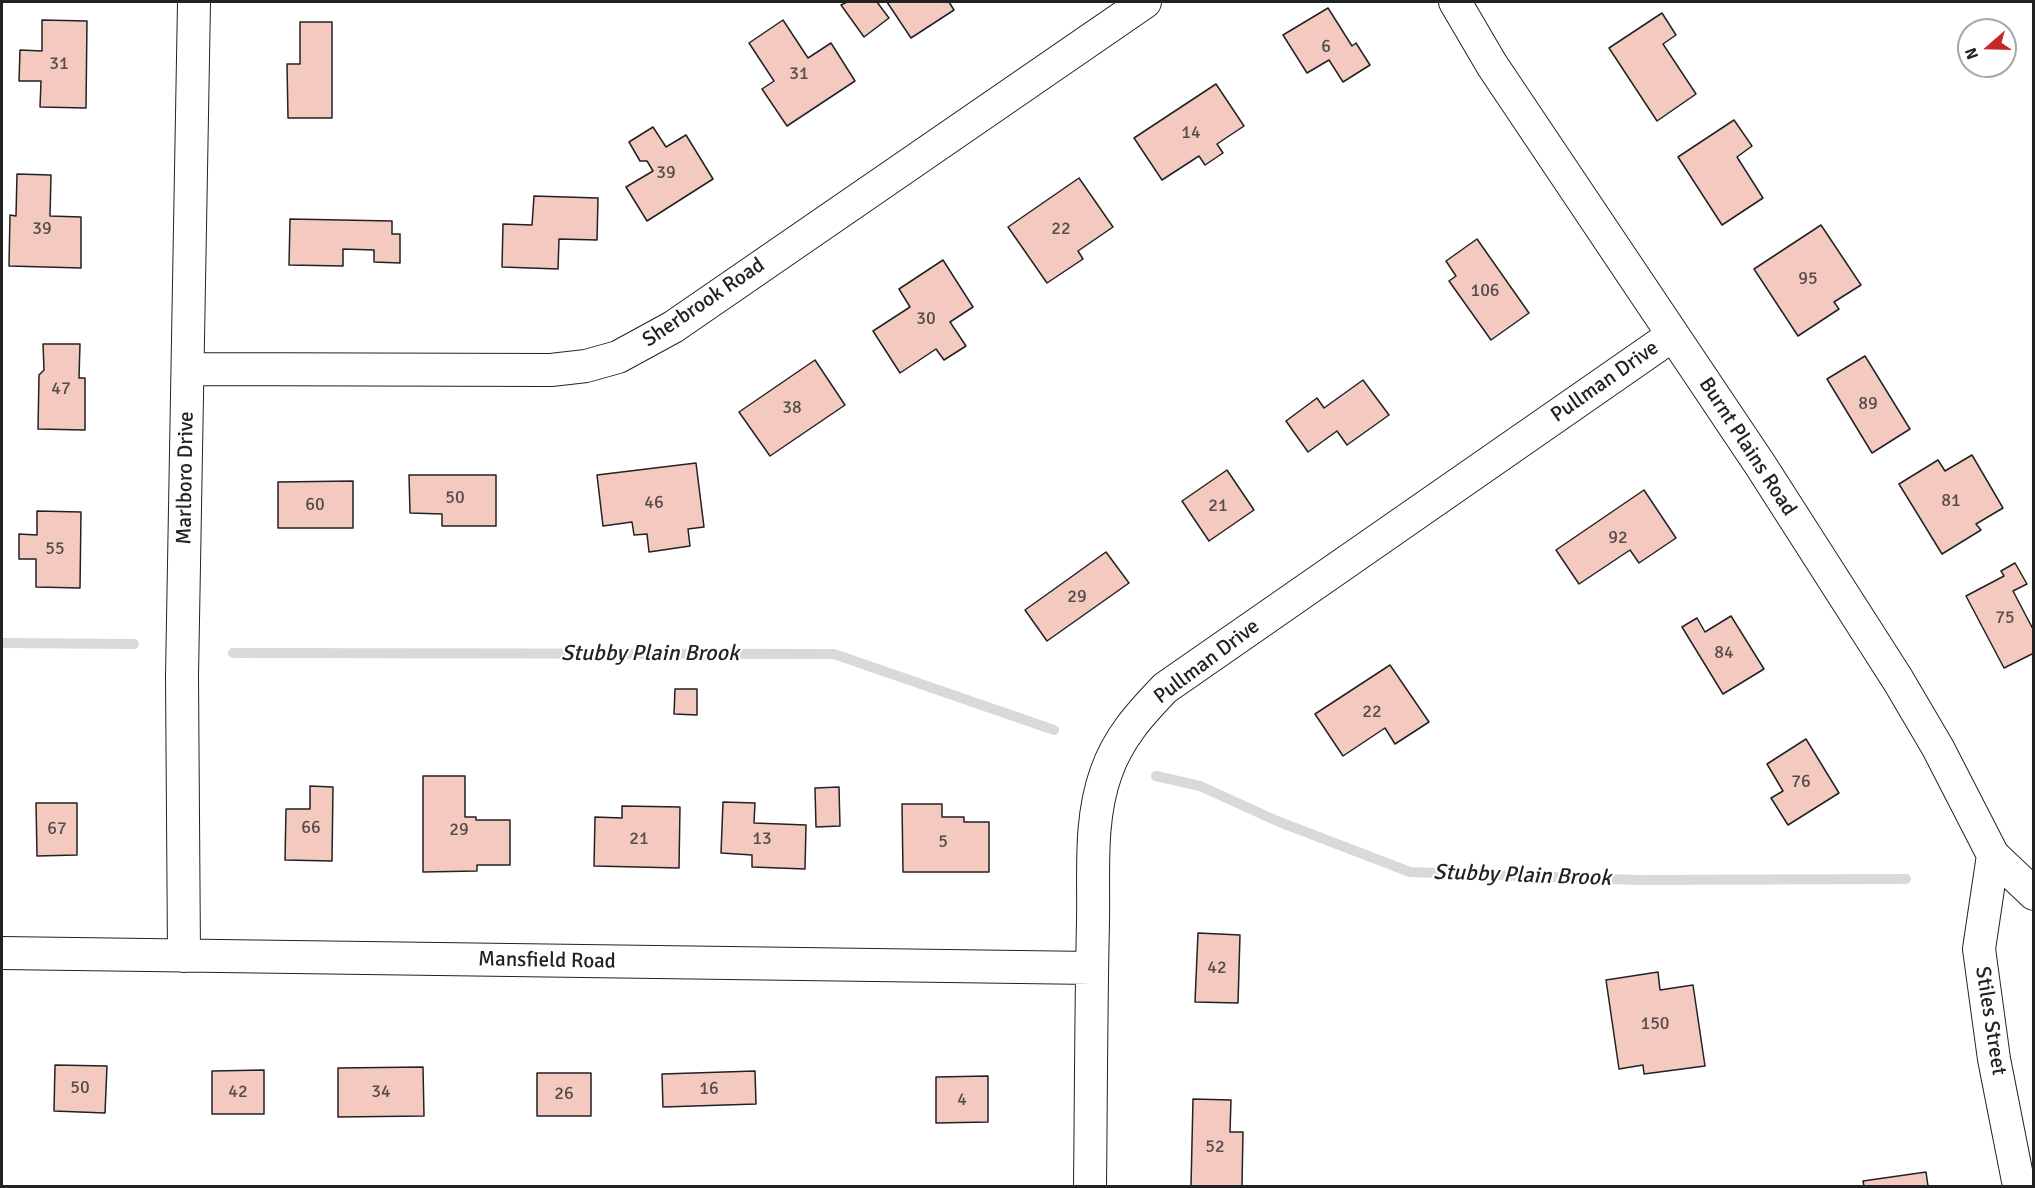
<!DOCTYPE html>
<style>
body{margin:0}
#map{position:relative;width:2035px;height:1188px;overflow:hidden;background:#fff;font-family:Signika,sans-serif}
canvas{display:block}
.frame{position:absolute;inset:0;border:3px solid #222;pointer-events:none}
.north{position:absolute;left:1957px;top:18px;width:60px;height:60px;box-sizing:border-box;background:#fff;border:2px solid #a7a7a7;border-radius:50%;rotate:250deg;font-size:16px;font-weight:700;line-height:24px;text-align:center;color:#222}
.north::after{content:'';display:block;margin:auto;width:21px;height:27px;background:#c62828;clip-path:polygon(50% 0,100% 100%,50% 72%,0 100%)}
</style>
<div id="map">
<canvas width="2035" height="1188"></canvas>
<div class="frame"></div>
<div class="north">N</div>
</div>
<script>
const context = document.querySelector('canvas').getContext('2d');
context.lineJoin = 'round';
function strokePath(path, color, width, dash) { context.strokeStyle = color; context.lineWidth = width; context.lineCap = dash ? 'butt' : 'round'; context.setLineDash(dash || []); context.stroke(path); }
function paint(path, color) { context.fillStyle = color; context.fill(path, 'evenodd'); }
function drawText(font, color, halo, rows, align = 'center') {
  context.font = font + ' Signika,sans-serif'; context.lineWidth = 4.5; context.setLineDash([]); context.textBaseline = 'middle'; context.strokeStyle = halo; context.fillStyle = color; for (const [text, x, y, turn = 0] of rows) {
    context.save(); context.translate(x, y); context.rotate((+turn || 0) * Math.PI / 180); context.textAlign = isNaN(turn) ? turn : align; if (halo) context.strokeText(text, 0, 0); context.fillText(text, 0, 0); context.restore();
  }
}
strokePath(new Path2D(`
 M2,643L134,644
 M233,653L834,654L1054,730
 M1156,776L1200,786L1277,821L1410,872L1638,880L1906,879`), '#d9d9d9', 10);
const building = new Path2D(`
 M847,2H877L889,18L864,37L841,5Z
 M887,2H949L954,10L911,38Z
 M1328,8L1352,46L1356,43L1370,65L1343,82L1329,60L1307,73L1283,35Z
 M1662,13L1676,35L1663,44L1696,94L1657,121L1609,48Z
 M42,20L87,21L86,108L40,107L41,81H19L20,50L42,51Z
 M783,20L808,58L831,43L855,81L787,126L762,89L774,81L749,43Z
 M300,22H332V118H288L287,64H300Z
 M1216,84L1244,126L1217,144L1223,153L1205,165L1199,156L1162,180L1134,138Z
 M1734,120L1752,146L1737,157L1763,198L1722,225L1678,157Z
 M653,127L666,147L686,135L713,179L647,221L626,187L653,171L647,161H640L629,142Z
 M17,174L51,175L50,216L81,217V268L9,266L10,215L16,216Z
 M1079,178L1113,227L1078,251L1083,259L1047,283L1008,227Z
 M534,196L598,198L597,240L559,239L558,269L502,267L503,224L532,225Z
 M290,219L392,221V234H400V263L374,262V250L343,249V266L289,265Z
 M1821,225L1861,285L1834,302L1839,309L1798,336L1754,269Z
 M1477,239L1529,313L1491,340L1449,281L1456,276L1446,261Z
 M943,260L973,307L950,322L966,346L944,360L936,349L900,373L873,331L910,307L899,289Z
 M43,344H80L79,378H85V430L38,429L39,375L44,370Z
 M1865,356L1910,429L1872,453L1827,379Z
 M815,360L845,405L770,456L739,412Z
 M1363,380L1389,415L1347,445L1337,431L1308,452L1286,421L1317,398L1324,408Z
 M1972,455L2003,508L1976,524L1981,530L1942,554L1899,484L1938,460L1945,471Z
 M696,463L704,527L688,529L690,546L649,552L647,534L634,535L632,522L603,526L597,475Z
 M1227,470L1254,510L1209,541L1182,501Z
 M409,475H496V526H442V514L410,513Z
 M353,481V528H278V482Z
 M1644,490L1676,538L1639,563L1630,550L1579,584L1556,550Z
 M37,511L81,512L80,588L36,587V559H19V534L37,535Z
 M1106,552L1129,583L1047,641L1025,610Z
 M2015,563L2027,584L2013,591L2034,631V653L2004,668L1966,596L2004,576L2001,571Z
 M1731,616L1764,669L1723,694L1682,627L1697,618L1705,632Z
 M1390,665L1429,722L1395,744L1385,728L1343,756L1315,714Z
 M675,689H697V715L674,714Z
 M1806,739L1839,793L1788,825L1771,798L1783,791L1767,764Z
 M423,776H465V817H476V820H510V865H477V871L423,872Z
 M310,786L333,787L332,861L285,860L286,809H310Z
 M839,787L840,826L816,827L815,788Z
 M723,802L755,803L754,823L806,825L805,869L752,867V855L721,853Z
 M36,803H77V855L37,856Z
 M902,804H942V817H964V822H989V872H903Z
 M622,806L680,807L679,868L594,866L595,817L622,818Z
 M1198,933L1240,935L1238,1003L1195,1002Z
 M1658,972L1660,990L1693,985L1705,1066L1644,1074L1643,1065L1619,1069L1606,980Z
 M55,1065L107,1066L105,1113L54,1111Z
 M423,1067L424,1116L338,1117V1068Z
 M264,1070V1114H212V1071Z
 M755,1071L756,1104L663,1107L662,1074Z
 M537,1073H591V1116H537Z
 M988,1076V1122L936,1123V1077Z
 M1193,1099L1231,1100L1230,1132H1243L1242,1186H1191Z
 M1926,1172L1928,1186H1864L1863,1181Z`);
paint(building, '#f3c9c0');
strokePath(building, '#222', 1.5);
const street = new Path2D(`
 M1455,2L1492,65L1761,466L1898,680L1938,748L1993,855L2034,894
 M188,369L551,370L586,366L618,357L673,327L1145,2
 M1993,855L1979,949L1994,1059L2019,1186
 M2,953L1092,968
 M184,956L182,676L194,2
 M1090,1186C1091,1098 1091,1010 1093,922C1094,873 1089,820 1106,773C1118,738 1140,714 1165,688L1673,335`);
strokePath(street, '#222', 34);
strokePath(street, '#fff', 32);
drawText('18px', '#564c4a', null, [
 ["6",1326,47],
 ["31",59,64],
 ["31",799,74],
 ["14",1191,133],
 ["39",666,173],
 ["39",42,229],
 ["22",1061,229],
 ["95",1808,279],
 ["106",1485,291],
 ["30",926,319],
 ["47",61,389],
 ["89",1868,404],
 ["38",792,408],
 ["50",455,498],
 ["81",1951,501],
 ["46",654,503],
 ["60",315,505],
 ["21",1218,506],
 ["92",1618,538],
 ["55",55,549],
 ["29",1077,597],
 ["75",2005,618],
 ["84",1724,653],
 ["22",1372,712],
 ["76",1801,782],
 ["66",311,828],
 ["67",57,829],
 ["29",459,830],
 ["21",639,839],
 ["13",762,839],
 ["5",943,842],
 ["42",1217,968],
 ["150",1655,1024],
 ["50",80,1088],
 ["16",709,1089],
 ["42",238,1092],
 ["34",381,1092],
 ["26",564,1094],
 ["4",962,1100],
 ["52",1215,1147]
]);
drawText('21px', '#222', '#fff', [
 ["Sherbrook Road",704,303,-34],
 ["Pullman Drive",1605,382,-35],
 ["Burnt Plains Road",1747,447,57],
 ["Marlboro Drive",186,478,-89],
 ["Pullman Drive",1207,662,-37],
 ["Mansfield Road",547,961,1],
 ["Stiles Street",1990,1021,81]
]);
drawText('italic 22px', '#222', '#fff', [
 ["Stubby Plain Brook",650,654],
 ["Stubby Plain Brook",1522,876,2]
]);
</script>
